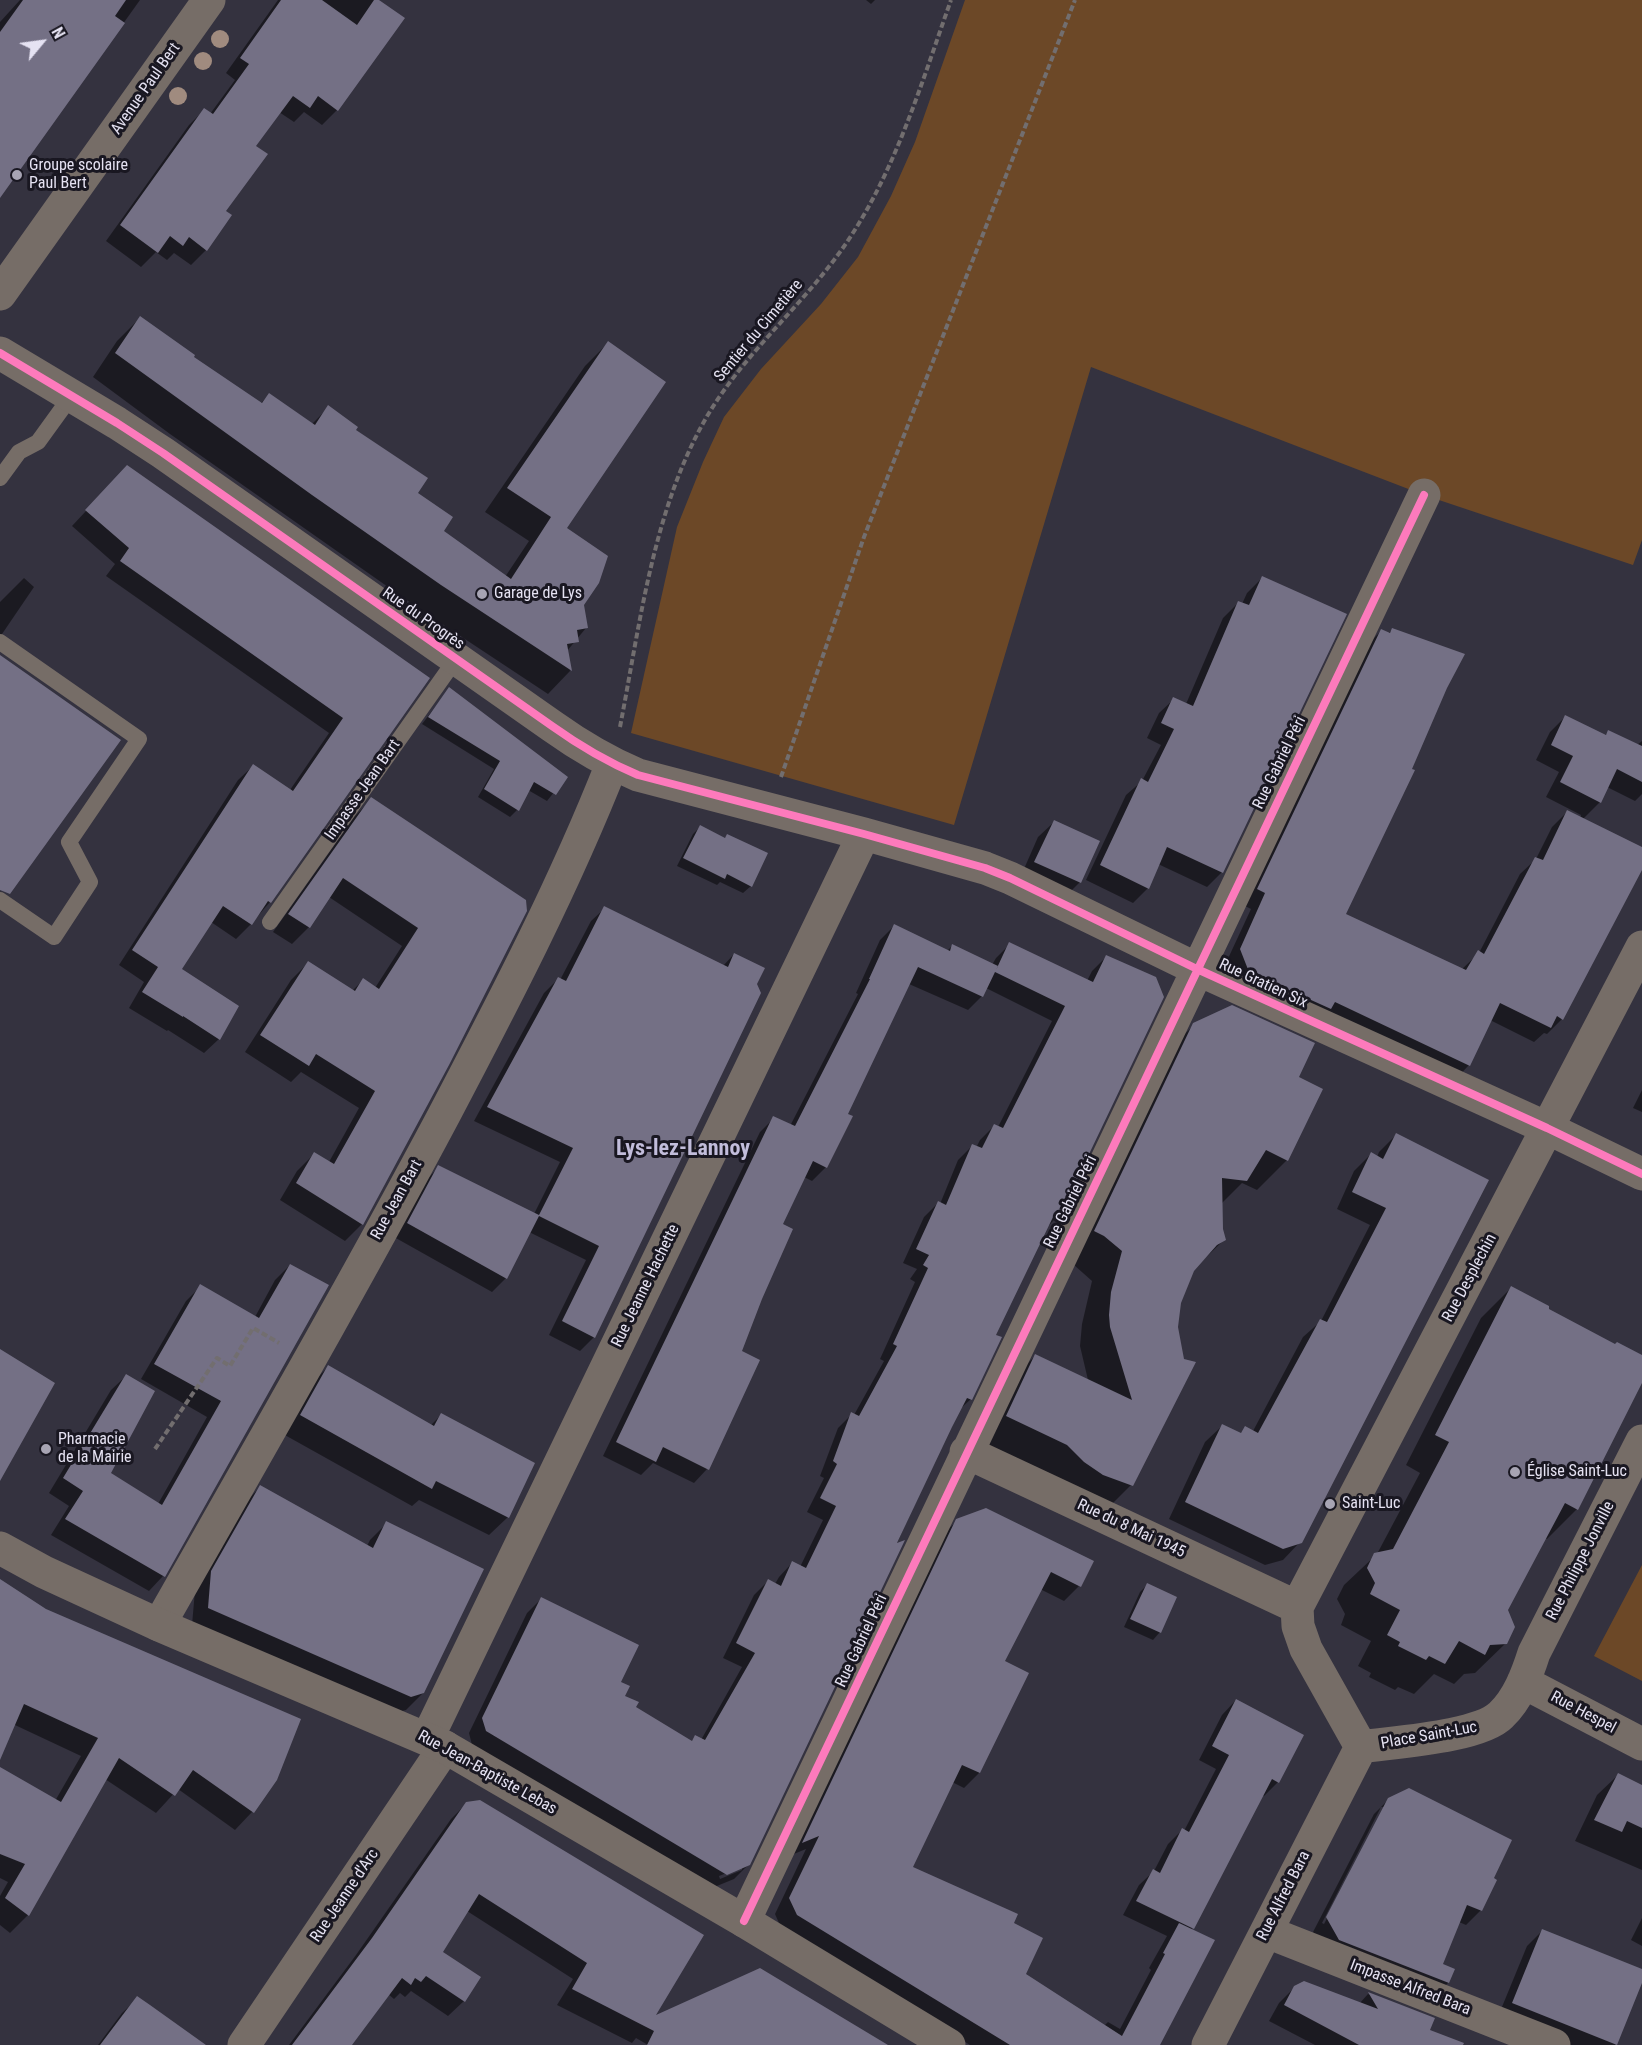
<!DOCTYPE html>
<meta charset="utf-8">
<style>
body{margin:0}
#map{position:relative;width:1642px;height:2045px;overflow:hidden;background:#34323f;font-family:"Roboto Condensed",sans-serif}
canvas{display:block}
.north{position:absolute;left:12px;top:12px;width:60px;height:60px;-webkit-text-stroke:4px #191721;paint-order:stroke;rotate:61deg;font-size:16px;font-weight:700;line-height:24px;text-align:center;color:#e5e2f2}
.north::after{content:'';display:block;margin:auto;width:21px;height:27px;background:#e5e2f2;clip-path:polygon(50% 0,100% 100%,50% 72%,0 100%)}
</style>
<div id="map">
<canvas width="1642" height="2045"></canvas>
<div class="north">N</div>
</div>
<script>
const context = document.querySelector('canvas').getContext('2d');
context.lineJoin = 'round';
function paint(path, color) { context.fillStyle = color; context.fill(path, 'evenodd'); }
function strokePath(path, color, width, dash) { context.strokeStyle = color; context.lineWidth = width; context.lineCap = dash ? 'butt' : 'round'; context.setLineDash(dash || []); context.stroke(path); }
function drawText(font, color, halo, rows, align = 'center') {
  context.font = font + ' "Roboto Condensed",sans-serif'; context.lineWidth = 6; context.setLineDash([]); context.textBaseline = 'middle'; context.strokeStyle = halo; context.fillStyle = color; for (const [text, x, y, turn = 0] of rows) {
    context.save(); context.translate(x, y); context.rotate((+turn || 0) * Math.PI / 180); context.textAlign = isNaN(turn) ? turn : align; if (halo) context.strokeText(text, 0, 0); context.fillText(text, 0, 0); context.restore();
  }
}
paint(new Path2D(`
 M965,0H1642V540L1633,565L1424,495L1091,367L954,825L631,733L677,527L703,462L724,417L761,369L821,304L858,257L891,196L915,142Z
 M1642,1565V1681L1594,1656Z`), '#6c4827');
paint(new Path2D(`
 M20,0H140L0,196V22Z
 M278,0H376L337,110L322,125L304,112L294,122L279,112L254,146L206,250L191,265L174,253L167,260L156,252L141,267L106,241L189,125L204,110L210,114L235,80L226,73Z
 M866,0H875L871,4Z
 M140,318L192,357L260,404L269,395L311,425L329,407L415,493L441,532L505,577L529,541L485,512L585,366L608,343L565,529L586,628L567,651L570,671L548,694L418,608L170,434L93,377L117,341Z
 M113,482L428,678L270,902L251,924L236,939L211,922L180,969L219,1039L204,1053L168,1030L167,1031L129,1008L144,982L119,965L238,780L253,766L290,790L329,733L106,576L115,564L72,526Z
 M24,578L34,587L0,637V602Z
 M1262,578L1222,872L1207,887L1158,864L1148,888L1133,903L1086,880L1126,795L1142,781L1161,745L1147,738L1159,713L1174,699L1186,704L1223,618L1238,603L1242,604L1247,593Z
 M1392,630L1446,688L1344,915L1461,970L1479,953L1520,874L1536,859L1552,827L1567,812L1580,818L1581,815L1546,797L1559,772L1536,760L1550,732L1565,717L1604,736L1609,732L1637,745L1642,741V794L1635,801L1607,787L1600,802L1583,819L1642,848V867L1562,1019L1547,1034L1544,1033L1534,1042L1490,1020L1469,1065L1454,1081L1225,965L1251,909L1243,905L1366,646L1381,631L1388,634Z
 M449,689L566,777L547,801L528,790L517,810L510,817L478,797L494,769L422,724Z
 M372,799L524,901L362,1224L345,1241L280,1200L297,1171L314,1154L329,1162L359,1108L301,1072L291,1082L245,1052L291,980L308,963L352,991L363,980L375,988L402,946L329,897L309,927L292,944L273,932L355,816Z
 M1054,822L1080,882L1064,898L1020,878L1038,837Z
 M700,827L724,839L727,836L751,886L743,893L720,882L717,885L677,866L693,834Z
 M605,908L723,966L734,954L756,984L594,1337L580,1351L549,1335L586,1260L529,1232L506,1278L492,1292L394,1237L425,1181L439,1167L534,1214L560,1162L474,1121L544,993L558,979L560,980L591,921Z
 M894,926L947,951L952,946L992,965L996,958L1010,944L1087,981L1092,971L1106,957L1058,1216L1047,1227L994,1336L971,1399L959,1410L951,1426L749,1864L734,1879L712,1888L472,1745L469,1733L527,1613L541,1599L619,1682L623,1697L634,1708L691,1742L696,1737L701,1740L742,1667L723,1658L754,1595L768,1581L775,1584L779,1577L792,1563L800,1567L823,1520L807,1512L824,1478L820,1476L838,1428L852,1414L854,1415L884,1361L880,1359L915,1282L910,1279L917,1269L903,1263L924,1217L938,1203L940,1204L958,1160L972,1146L976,1148L980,1140L994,1126L998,1127L1052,1021L986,988L982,996L968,1010L909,984L846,1115L826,1167L812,1181L804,1177L781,1225L760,1299L740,1351L707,1469L694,1483L653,1463L641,1475L603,1456L760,1132L774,1118L790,1126L858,994L856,993L880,940ZM742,1867V1870L720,1879L719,1876Z
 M1194,1025L1297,1078L1287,1160L1257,1190L1242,1183L1221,1204L1222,1229L1225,1239L1194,1269L1179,1303L1131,1485L1101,1515L977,1446L1006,1385L1036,1355L1088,1380L1080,1346L1082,1324L1092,1281L1074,1265L1163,1055Z
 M1642,1090V1112L1633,1108Z
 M1396,1135L1487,1181L1300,1542L1283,1560L1265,1565L1169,1519L1205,1442L1222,1426L1240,1434L1246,1428L1253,1431L1303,1337L1321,1321L1370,1225L1337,1209L1354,1171L1371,1154L1377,1157L1379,1152Z
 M290,1265L327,1286L163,1576L149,1591L51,1535L69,1506L49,1493L111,1390L126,1376L109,1473L158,1504L207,1417L141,1379L186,1301L201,1286L255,1317L275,1280Z
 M1511,1288L1547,1310L1615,1346L1642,1357V1379L1577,1509L1547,1539L1545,1538L1507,1610L1506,1643L1475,1673L1464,1674L1454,1684L1434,1674L1414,1694L1398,1687L1395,1690L1369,1677L1371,1673L1358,1666L1371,1641L1341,1625L1345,1614L1337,1599L1344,1585L1377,1554L1420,1473L1406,1465L1481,1318Z
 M328,1367L430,1426L441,1415L508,1517L489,1535L419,1500L412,1506L283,1434L310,1385Z
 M260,1487L367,1546L370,1540L387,1523L423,1693L406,1710L394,1713L192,1625L195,1590L244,1504Z
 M957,1521L1079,1586L1064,1601L1040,1589L1003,1661L1027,1673L979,1773L964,1788L952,1782L911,1867L1012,1923L1024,1975L1104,2026L1108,2022L1120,2029L1151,1970L1149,1968L1167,1936L1123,1915L1139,1885L1154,1871L1168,1844L1182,1830L1184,1831L1216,1769L1199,1760L1222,1715L1236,1700L1278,1782L1264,1796L1262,1795L1191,1930L1158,2045H970L782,1930L775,1914L806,1849L789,1856L941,1536Z
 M1147,1585L1160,1632L1153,1640L1124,1627L1140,1592Z
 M0,1695L276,1780L252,1812L235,1830L178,1789L156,1813L105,1779L28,1915L10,1933L0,1925V1896L8,1882L0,1878V1769L55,1801L81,1756L0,1718Z
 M1618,1775L1642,1787V1870L1575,1841L1597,1795Z
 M1389,1799L1492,1879L1481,1910L1466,1925L1459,1922L1441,1965L1453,1970L1448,1983L1433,1997L1325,1955L1313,1932L1374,1814ZM1381,1807H1385L1324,1924L1322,1923Z
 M467,1803L653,2018L886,2045H648L636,2038L632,2043L557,2005L573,1979L467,1911L441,1952L464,2001L448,2016L411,1991L405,1997L400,1993L394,1999L388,1994L350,2045H289L356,1955L451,1819Z
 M1642,1918V1946L1631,1940Z
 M1542,1931L1642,1970V1979L1615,2045H1547L1497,2019L1527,1946Z
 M1295,1987L1359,2004L1368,1994L1433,2019L1422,2045H1315L1269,2021L1279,2003Z
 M138,1998L201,2045H98L122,2013Z`), '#0007');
paint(new Path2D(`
 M23,0H126L115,16L125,23L0,198V32Z
 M281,0H322L357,25L374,0H379L405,18L338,111L318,96L310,108L293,96L256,146L268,154L226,211L232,215L207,251L189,237L183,246L170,236L158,253L120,225L204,108L213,114L249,64L240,58Z
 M140,316L195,355L194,357L262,403L269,393L315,425L328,405L358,427L356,430L428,478L418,493L453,517L444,531L511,579L551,517L507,488L608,341L666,382L567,528L608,556L599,583L584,605L588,628L577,630L579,642L567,644L572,671L441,585L312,495L115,353Z
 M127,465L430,678L271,903L268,901L252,925L223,906L182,969L239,1006L220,1040L183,1016V1017L142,992L158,967L132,950L253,764L293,791L343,718L120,561L129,548L85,510Z
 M1262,576L1347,614L1223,873L1167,847L1149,889L1100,865L1141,778L1148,782L1174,729L1161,723L1173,697L1193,706L1238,601L1249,605Z
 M1392,628L1465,654L1447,688L1412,769L1415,770L1346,914L1466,970L1478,950L1484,954L1535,857L1543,860L1567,810L1642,847V870L1563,1020L1557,1016L1551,1028L1500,1003L1470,1066L1335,1002L1331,1009L1249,972L1240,949L1265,893L1257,889L1381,629L1390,633Z
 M0,655L121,740L10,894L0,890Z
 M449,687L568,777L556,795L534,782L519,811L484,789L500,761L428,717Z
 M1565,715L1606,735L1608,730L1642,746V782L1617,769L1601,803L1560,782L1573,756L1551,745Z
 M371,797L526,900L527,911L449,1065L363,1225L296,1183L314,1152L334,1164L375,1091L316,1054L309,1066L260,1035L308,961L355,991L363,978L379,989L418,928L343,878L310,928L288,914Z
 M1054,820L1100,841L1081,883L1034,862Z
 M700,825L725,838L727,834L768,853L752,887L727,874L725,879L683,858Z
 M604,906L728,967L734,953L765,968L757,984L761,993L595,1338L562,1321L599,1246L539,1216L507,1279L407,1223L438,1165L539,1215L573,1148L487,1107L558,977L566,981Z
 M894,924L950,951L952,944L998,966L996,970L1009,942L1093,982L1106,955L1156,977L1164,997L1059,1217L1054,1215L996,1335L1002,1337L972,1400L967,1398L952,1427L897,1543L905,1540L750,1865L727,1875L486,1731L482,1718L541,1597L639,1645L621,1682L630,1686L625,1696L639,1702L636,1707L692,1741L695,1735L705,1740L755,1653L736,1643L768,1579L781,1586L792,1561L806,1568L836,1506L820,1498L837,1464L833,1461L851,1412L859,1416L897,1346L893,1344L928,1268L923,1265L929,1255L916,1249L938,1201L946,1205L972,1144L982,1148L994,1124L1003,1128L1065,1006L995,972L983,997L918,967L848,1114L853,1116L827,1168L813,1161L783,1224L793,1229L762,1299L742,1351L760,1360L709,1470L663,1447L656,1462L616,1442L773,1116L795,1126L870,979H869Z
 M1232,1005L1315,1043L1299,1077L1323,1089L1288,1161L1266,1150L1247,1181L1222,1178L1223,1229L1226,1240L1217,1245L1194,1271L1181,1303L1178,1327L1184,1359L1196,1362L1133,1486L1103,1475L1084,1462L1067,1445L1006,1416L1035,1354L1132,1400L1110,1327L1109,1315L1111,1292L1122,1251L1104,1236L1094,1231L1193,1023Z
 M1396,1133L1489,1180L1302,1543L1283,1549L1185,1502L1222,1424L1241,1433L1245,1426L1258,1433L1320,1319L1327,1322L1386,1208L1352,1192L1371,1152L1383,1159Z
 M290,1264L329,1285L165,1577L65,1519L83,1491L63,1478L126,1374L155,1391L111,1473L162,1505L221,1401L154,1364L200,1284L259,1318Z
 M1511,1286L1549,1306V1309L1615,1344L1617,1342L1642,1355V1383L1578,1510L1565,1503L1508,1610L1515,1627L1507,1644L1490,1645L1485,1655L1459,1641L1445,1664L1429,1656L1426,1660L1398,1646L1400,1642L1387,1635L1400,1610L1370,1594L1375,1583L1367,1568L1374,1553L1393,1549L1449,1442L1435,1435Z
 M0,1349L55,1383L0,1481Z
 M328,1365L434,1426L441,1413L535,1463L509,1518L436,1481L432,1489L300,1415Z
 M260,1485L373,1548L386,1521L484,1569L424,1693L411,1697L208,1608L211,1571Z
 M986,1508L1094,1561L1081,1587L1051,1572L1005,1661L1029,1673L980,1773L962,1765L913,1867L1018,1914L1014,1923L1043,1938L1026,1974L1122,2036L1165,1954L1163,1953L1179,1923L1215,1940L1160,2045H1010L797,1915L789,1898L819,1836L802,1843L956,1519Z
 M0,1579L46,1609L301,1719L277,1780L254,1813L193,1770L175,1796L119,1758L29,1916L5,1898L25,1864L0,1854V1767L61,1802L98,1738L24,1704L0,1760Z
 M1147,1583L1177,1597L1161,1633L1130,1619Z
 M1236,1699L1304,1735L1279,1783L1272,1779L1194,1929L1136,1901L1153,1869L1160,1873L1182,1828L1189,1832L1229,1755L1212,1746Z
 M1618,1773L1642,1785V1828L1627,1821L1622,1832L1594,1820Z
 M1409,1788L1512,1840L1494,1878L1497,1880L1482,1911L1467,1905L1443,1964L1455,1969L1449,1983L1339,1940L1326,1917L1388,1798Z
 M480,1800L704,1935L656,2015L760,1968L888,2045H647L654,2031L572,1989L587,1963L479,1894L443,1952L481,1977L465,2002L426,1976L421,1982L415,1978L411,1985L402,1978L352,2045H292L372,1938L466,1802Z
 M1542,1929L1642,1969V1983L1617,2045L1512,2003Z
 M1304,1981L1378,2009L1368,1992L1435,2018L1430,2030L1464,2043L1463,2045H1359L1284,2005L1294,1986Z
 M137,1996L150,2005L206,2045H100Z`), '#747085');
strokePath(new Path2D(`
 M620,727C640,624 653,510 706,418C742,356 798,310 840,252C894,177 920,87 951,0
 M781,777L864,537L1075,0
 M155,1449L217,1358L230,1366L253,1328L279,1343`), '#726e6f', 4, [6, 3]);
strokePath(new Path2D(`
 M0,478L19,452L38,442L72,395
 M0,642L139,739L69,842L90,882L54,937L0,900
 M270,922L456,659`), '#766d67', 16);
strokePath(new Path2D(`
 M0,294L209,0
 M0,353L117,423L163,453L552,726C580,746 607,762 638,775L864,834L985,868L1010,878L1197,969L1547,1128L1642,1174
 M966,1452L1297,1607
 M1297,1607L1642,947
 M1297,1607L1298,1626L1306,1649L1361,1747
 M159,1625C255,1456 352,1288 443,1117C504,1001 564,886 612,764
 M1523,1682L1642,1744
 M427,1739L864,834
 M1361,1747C1394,1742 1479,1737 1501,1715C1518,1699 1527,1675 1534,1653L1642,1441
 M744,1921L1424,495
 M1267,1932L1554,2045
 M244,2045L445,1747
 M1208,2045L1361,1747`), '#766d67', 33);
strokePath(new Path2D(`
 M0,1548L44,1572L159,1625L445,1747L744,1921L949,2045`), '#766d67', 33);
strokePath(new Path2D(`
 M0,353L117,423L163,453L552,726C580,746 607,762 638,775L864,834L985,868L1010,878L1197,969L1547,1128L1642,1174
 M744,1921L1424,495`), '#fd7abc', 8);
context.fillStyle = '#a08b7f';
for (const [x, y] of [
 [220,39],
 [203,61],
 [178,96]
]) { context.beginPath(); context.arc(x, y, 9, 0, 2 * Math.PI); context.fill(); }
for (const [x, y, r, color] of [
 [17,175,6,"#a7a4b3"],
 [482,594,6,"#a7a4b3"],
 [46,1449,6,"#a7a4b3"],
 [1515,1472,6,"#a7a4b3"],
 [1330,1504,6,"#a7a4b3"]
]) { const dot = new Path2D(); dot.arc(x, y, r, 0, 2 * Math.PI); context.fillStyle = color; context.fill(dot); strokePath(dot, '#191721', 2); }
drawText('16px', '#e5e2f2', '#191721', [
 ["Avenue Paul Bert",146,89,-55],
 ["Sentier du Cimetière",759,331,-50],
 ["Rue du Progrès",423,619,35],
 ["Rue Gabriel Péri",1280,763,-64],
 ["Impasse Jean Bart",363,790,-55],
 ["Rue Gratien Six",1263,984,25],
 ["Rue Jean Bart",397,1200,-61],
 ["Rue Gabriel Péri",1071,1202,-64],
 ["Rue Desplechin",1470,1278,-62],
 ["Rue Jeanne Hachette",646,1286,-64],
 ["Rue du 8 Mai 1945",1131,1529,25],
 ["Rue Philippe Jonville",1581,1561,-63],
 ["Rue Gabriel Péri",862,1641,-65],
 ["Rue Hespel",1583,1713,28],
 ["Place Saint-Luc",1429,1736,-10],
 ["Rue Jean-Baptiste Lebas",487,1773,29],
 ["Rue Jeanne d'Arc",345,1896,-56],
 ["Rue Alfred Bara",1284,1896,-63],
 ["Impasse Alfred Bara",1410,1988,21]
]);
drawText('16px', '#e5e2f2', '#191721', [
 ["Groupe scolaire",29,166],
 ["Paul Bert",29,184],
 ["Garage de Lys",494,594],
 ["Pharmacie",58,1440],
 ["de la Mairie",58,1458],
 ["Église Saint-Luc",1527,1472],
 ["Saint-Luc",1342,1504]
], 'left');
drawText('bold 22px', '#c2bddb', '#191721', [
 ["Lys-lez-Lannoy",683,1149]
]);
</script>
